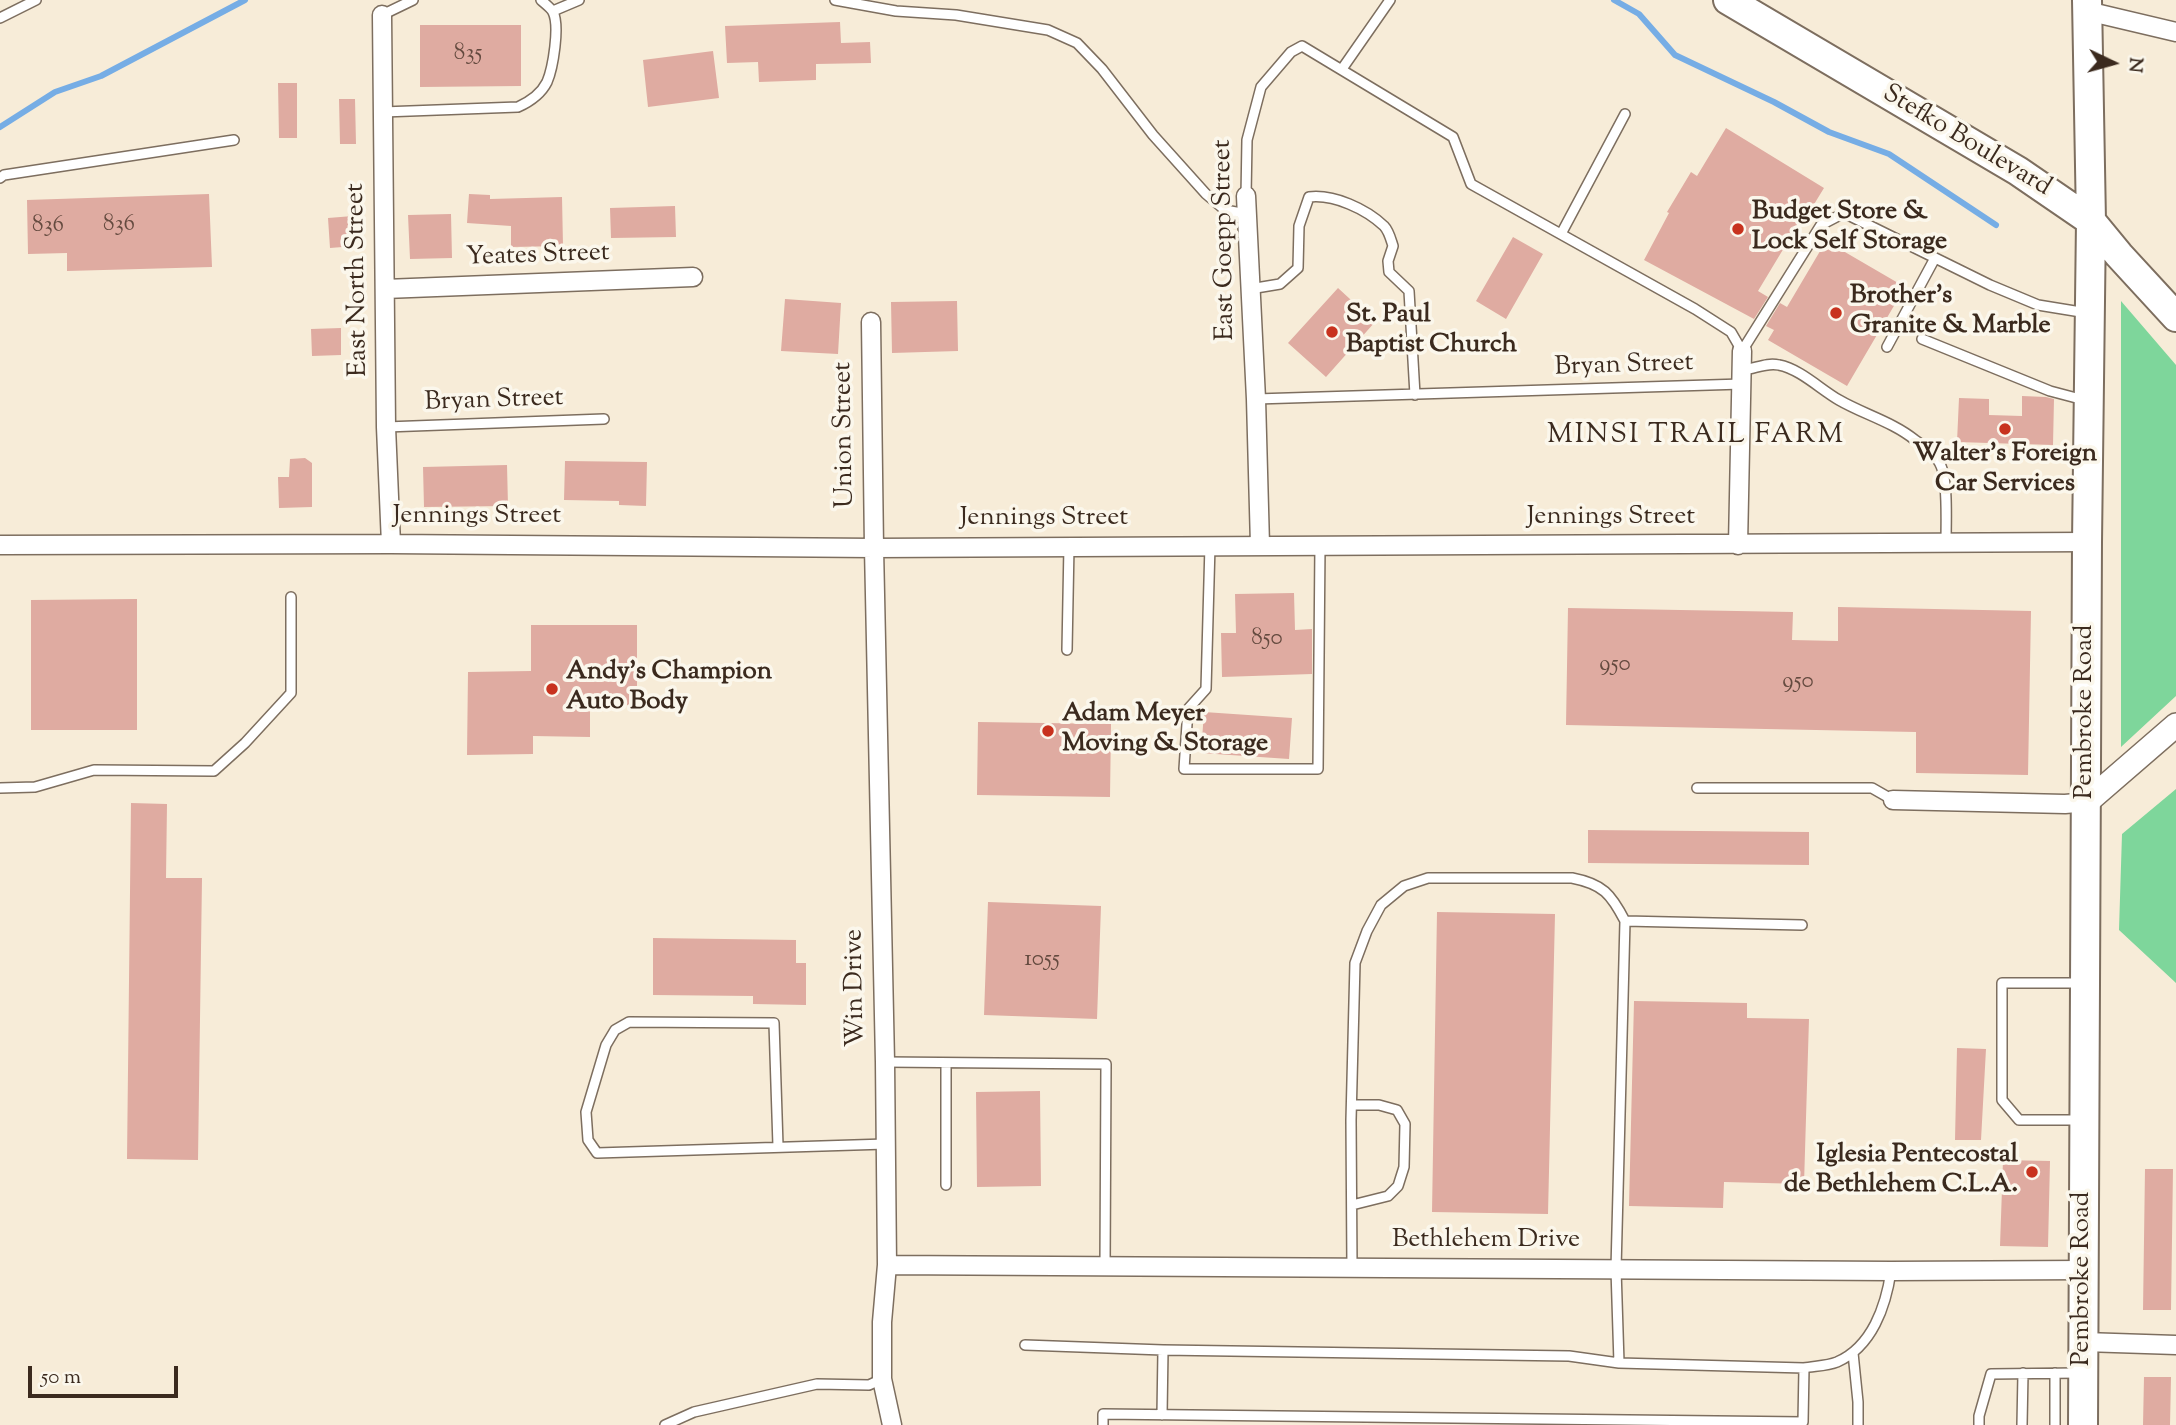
<!DOCTYPE html>
<style>
body{margin:0}
#map{position:relative;width:2176px;height:1425px;overflow:hidden;background:#f7ecd8;font-family:"Sorts Mill Goudy",serif}
canvas{display:block}
.north{position:absolute;left:2078px;top:28px;width:70px;height:70px;-webkit-text-stroke:5px #fbf7ec;paint-order:stroke;rotate:95deg;font-size:19px;font-weight:700;line-height:28px;text-align:center;color:#3b2a1e}
.north::after{content:'';display:block;margin:auto;width:24px;height:32px;background:#3b2a1e;clip-path:polygon(50% 0,100% 100%,50% 72%,0 100%)}
.scale{position:absolute;left:28px;top:1366px;width:150px;height:32px;box-sizing:border-box;border:4px solid #3b2a1e;border-top:0;padding-left:9px;font-size:21px;line-height:24px;white-space:nowrap;color:#3b2a1e;-webkit-text-stroke:5px #fbf7ec;paint-order:stroke}
</style>
<div id="map">
<canvas width="2176" height="1425"></canvas>
<div class="north">N</div>
<div class="scale">50 m</div>
</div>
<script>
const context = document.querySelector('canvas').getContext('2d');
context.lineJoin = 'round';
function paint(path, color) { context.fillStyle = color; context.fill(path, 'evenodd'); }
function strokePath(path, color, width, dash) { context.strokeStyle = color; context.lineWidth = width; context.lineCap = dash ? 'butt' : 'round'; context.setLineDash(dash || []); context.stroke(path); }
function drawText(font, color, halo, rows, align = 'center') {
  context.font = font + ' "Sorts Mill Goudy",serif'; context.lineWidth = 7; context.setLineDash([]); context.textBaseline = 'middle'; context.strokeStyle = halo; context.fillStyle = color; for (const [text, x, y, turn = 0] of rows) {
    context.save(); context.translate(x, y); context.rotate((+turn || 0) * Math.PI / 180); context.textAlign = isNaN(turn) ? turn : align; if (halo) context.strokeText(text, 0, 0); context.fillText(text, 0, 0); context.restore();
  }
}
paint(new Path2D(`
 M2121,301L2176,365V696L2121,747Z
 M2176,789V983L2119,930L2122,834Z`), '#7ed69b');
strokePath(new Path2D(`
 M1614,0L1639,14L1675,55L1774,102L1829,132L1889,154L1996,225
 M0,127L55,92L101,76L245,0`), '#76ade5', 6);
paint(new Path2D(`
 M840,22L841,43L870,42L871,63L816,64V80L759,82L758,62L727,63L725,26Z
 M420,25H521V86L420,87Z
 M713,51L719,98L648,107L643,60Z
 M278,83H297V138H279Z
 M339,99H355L356,144H340Z
 M1726,128L1824,188L1805,219L1802,218L1758,291L1768,297L1754,319L1644,260L1669,213L1667,212L1691,172L1697,176Z
 M209,194L212,267L67,271V253L28,254L27,200Z
 M469,194L490,195V199L562,197L563,246L511,247V226L467,223Z
 M675,206L676,237L611,238L610,208Z
 M451,214L452,258L410,259L408,215Z
 M353,216L355,246L330,248L328,218Z
 M1513,237L1543,254L1506,319L1476,301Z
 M1826,241L1905,287L1847,386L1768,340L1774,330L1766,326L1780,303L1787,307Z
 M1338,288L1375,322L1326,377L1288,343Z
 M785,299L841,303L838,354L781,351Z
 M957,301L958,351L892,353L891,302Z
 M341,328V355L312,356L311,329Z
 M2022,396L2046,397L2054,399L2053,445L1957,442L1959,398L1989,399V415L2022,416Z
 M305,458L312,463V507L279,508L278,477H289L290,459Z
 M565,461L647,462L646,506L619,505V501L564,500Z
 M507,465L508,506L424,507L423,467Z
 M1294,593L1295,630L1312,629V674L1222,677L1221,633H1236L1235,594Z
 M137,599V730H31V600Z
 M1838,607L2031,611L2028,775L1916,773V732L1566,725L1568,608L1793,612L1792,640L1838,641Z
 M531,625H637V705L590,706V737L533,736V754L467,755L468,672L531,671Z
 M1204,712L1292,718L1289,759L1201,753Z
 M978,722L1111,724L1110,797L977,795Z
 M131,803L167,804L166,878H202L198,1160L127,1159Z
 M1588,830L1809,832V865L1588,863Z
 M988,902L1101,906L1097,1019L984,1015Z
 M1437,912L1555,914L1548,1214L1432,1212Z
 M653,938L796,940V963H806V1005L753,1004V996L653,995Z
 M1634,1001L1747,1003V1018L1809,1019L1804,1184L1724,1182L1723,1208L1629,1206Z
 M1957,1048L1986,1049L1981,1140H1955Z
 M1040,1091L1041,1186L977,1187L976,1092Z
 M2003,1160L2050,1161L2048,1247L2000,1246Z
 M2145,1169H2173L2171,1310H2143Z
 M2144,1377H2171L2170,1425H2143Z`), '#dfaba1');
const service = new Path2D(`
 M835,0L896,11L956,15L1048,30L1077,43L1102,69L1153,135L1206,194L1225,210L1247,214
 M553,11L579,0
 M382,15L413,0
 M0,18L36,0
 M1342,69L1390,0
 M383,112L518,107C529,102 541,94 547,82C553,68 560,26 553,12C551,8 544,3 541,0
 M0,178L4,175L234,140
 M1246,196L1247,140L1261,87L1291,52L1302,46L1453,137L1471,184L1695,309L1731,332L1742,351L1821,225L1844,213L1990,285L2038,305L2087,313
 M1561,234L1625,114
 M1250,289L1280,284L1298,268L1299,226L1309,197C1334,194 1366,209 1384,226C1389,231 1391,240 1393,246L1388,261L1389,272L1409,291L1415,395
 M1922,339L2050,391L2084,400
 M1887,347L1935,258
 M1742,370C1755,369 1766,362 1779,365C1800,369 1820,389 1839,400C1863,414 1893,422 1915,440C1924,446 1937,456 1941,466C1948,481 1946,524 1946,541
 M1256,399L1742,384
 M386,427L604,419
 M1210,545L1206,689L1188,709L1184,769H1318L1320,545
 M1067,650L1069,546
 M0,788L35,787L94,770L214,771L245,743L291,693V597
 M1697,788H1872L1893,800
 M885,1062L1106,1064L1105,1267
 M2080,1120H2019L2002,1100V983H2081
 M778,1146L774,1023L629,1022L615,1030L606,1045L586,1112L588,1140L597,1153L886,1144
 M946,1185V1063
 M1352,1205L1388,1196L1398,1186L1404,1167L1405,1124L1397,1110L1379,1105H1352
 M1352,1268L1351,1120L1355,963L1367,931L1381,905L1404,886L1428,878H1572C1603,884 1611,894 1625,921
 M1025,1345L1163,1350L1569,1356L1619,1363L1804,1368L1803,1422L1103,1414V1425
 M1853,1353L1858,1402V1425
 M1619,1363L1616,1269L1625,921L1802,925
 M1804,1368C1814,1366 1827,1366 1837,1362C1872,1347 1886,1306 1891,1271
 M1162,1415L1163,1350
 M665,1425L694,1412L817,1384L869,1385L882,1379
 M1979,1425V1416L1991,1374L2078,1373
 M2022,1425L2023,1373
 M2055,1425V1373`);
const minor = new Path2D(`
 M2087,11L2176,32
 M382,15L386,427L391,544
 M1246,196L1256,399L1260,545
 M385,289L693,277
 M871,322L874,548L885,1062L887,1265L882,1322V1379L892,1425
 M0,545L391,544L874,548L2087,542
 M1738,545L1742,351
 M1893,800L2065,804L2087,802
 M887,1265L1891,1271L2085,1270
 M2084,1342L2176,1345`);
const tertiary = new Path2D(`
 M2087,802L2176,725`);
const primary = new Path2D(`
 M1728,0L2018,171L2091,221L2119,255L2176,317
 M2083,1425L2087,542L2091,221L2087,0`);
strokePath(service, '#7d6e5f', 12);
strokePath(minor, '#7d6e5f', 21);
strokePath(tertiary, '#7d6e5f', 26);
strokePath(primary, '#7d6e5f', 32);
strokePath(service, '#fff', 9);
strokePath(minor, '#fff', 18);
strokePath(tertiary, '#fff', 23);
strokePath(primary, '#fff', 28);
for (const [x, y, r, color] of [
 [1738,229,7,"#c8321e"],
 [1836,313,7,"#c8321e"],
 [1332,332,7,"#c8321e"],
 [2005,429,7,"#c8321e"],
 [552,689,7,"#c8321e"],
 [1048,731,7,"#c8321e"],
 [2032,1172,7,"#c8321e"]
]) { const dot = new Path2D(); dot.arc(x, y, r, 0, 2 * Math.PI); context.fillStyle = color; context.fill(dot); strokePath(dot, '#fbf7ec', 2.5); }
drawText('23px', '#644a3f', null, [
 ["835",468,55],
 ["836",119,226],
 ["836",48,227],
 ["850",1267,640],
 ["950",1615,666],
 ["950",1798,683],
 ["1055",1042,961]
]);
drawText('26px', '#3b2a1e', '#fbf7ec', [
 ["Stefko Boulevard",1966,142,31],
 ["East Goepp Street",1226,240,-91],
 ["Yeates Street",538,257,-2],
 ["East North Street",359,280,-91],
 ["Bryan Street",1624,367,-2],
 ["Bryan Street",494,402,-2],
 ["Union Street",846,435,-91],
 ["Jennings Street",477,518],
 ["Jennings Street",1611,519],
 ["Jennings Street",1044,520],
 ["Pembroke Road",2087,712,-90],
 ["Win Drive",857,988,-91],
 ["Bethlehem Drive",1486,1242],
 ["Pembroke Road",2084,1279,-90]
]);
drawText('bold 26px', '#3b2a1e', '#fbf7ec', [
 ["Budget Store &",1752,214],
 ["Lock Self Storage",1752,244],
 ["Brother's",1850,298],
 ["Granite & Marble",1850,328],
 ["St. Paul",1346,317],
 ["Baptist Church",1346,347],
 ["Walter's Foreign",2005,456,"center"],
 ["Car Services",2005,486,"center"],
 ["Andy's Champion",566,674],
 ["Auto Body",566,704],
 ["Adam Meyer",1062,716],
 ["Moving & Storage",1062,746],
 ["Iglesia Pentecostal",2018,1157,"right"],
 ["de Bethlehem C.L.A.",2018,1187,"right"]
], 'left');
context.letterSpacing = '2px';
drawText('28px', '#3b2a1e', '#fbf7ec', [
 ["MINSI TRAIL FARM",1696,437]
]);
context.letterSpacing = '0px';
</script>
